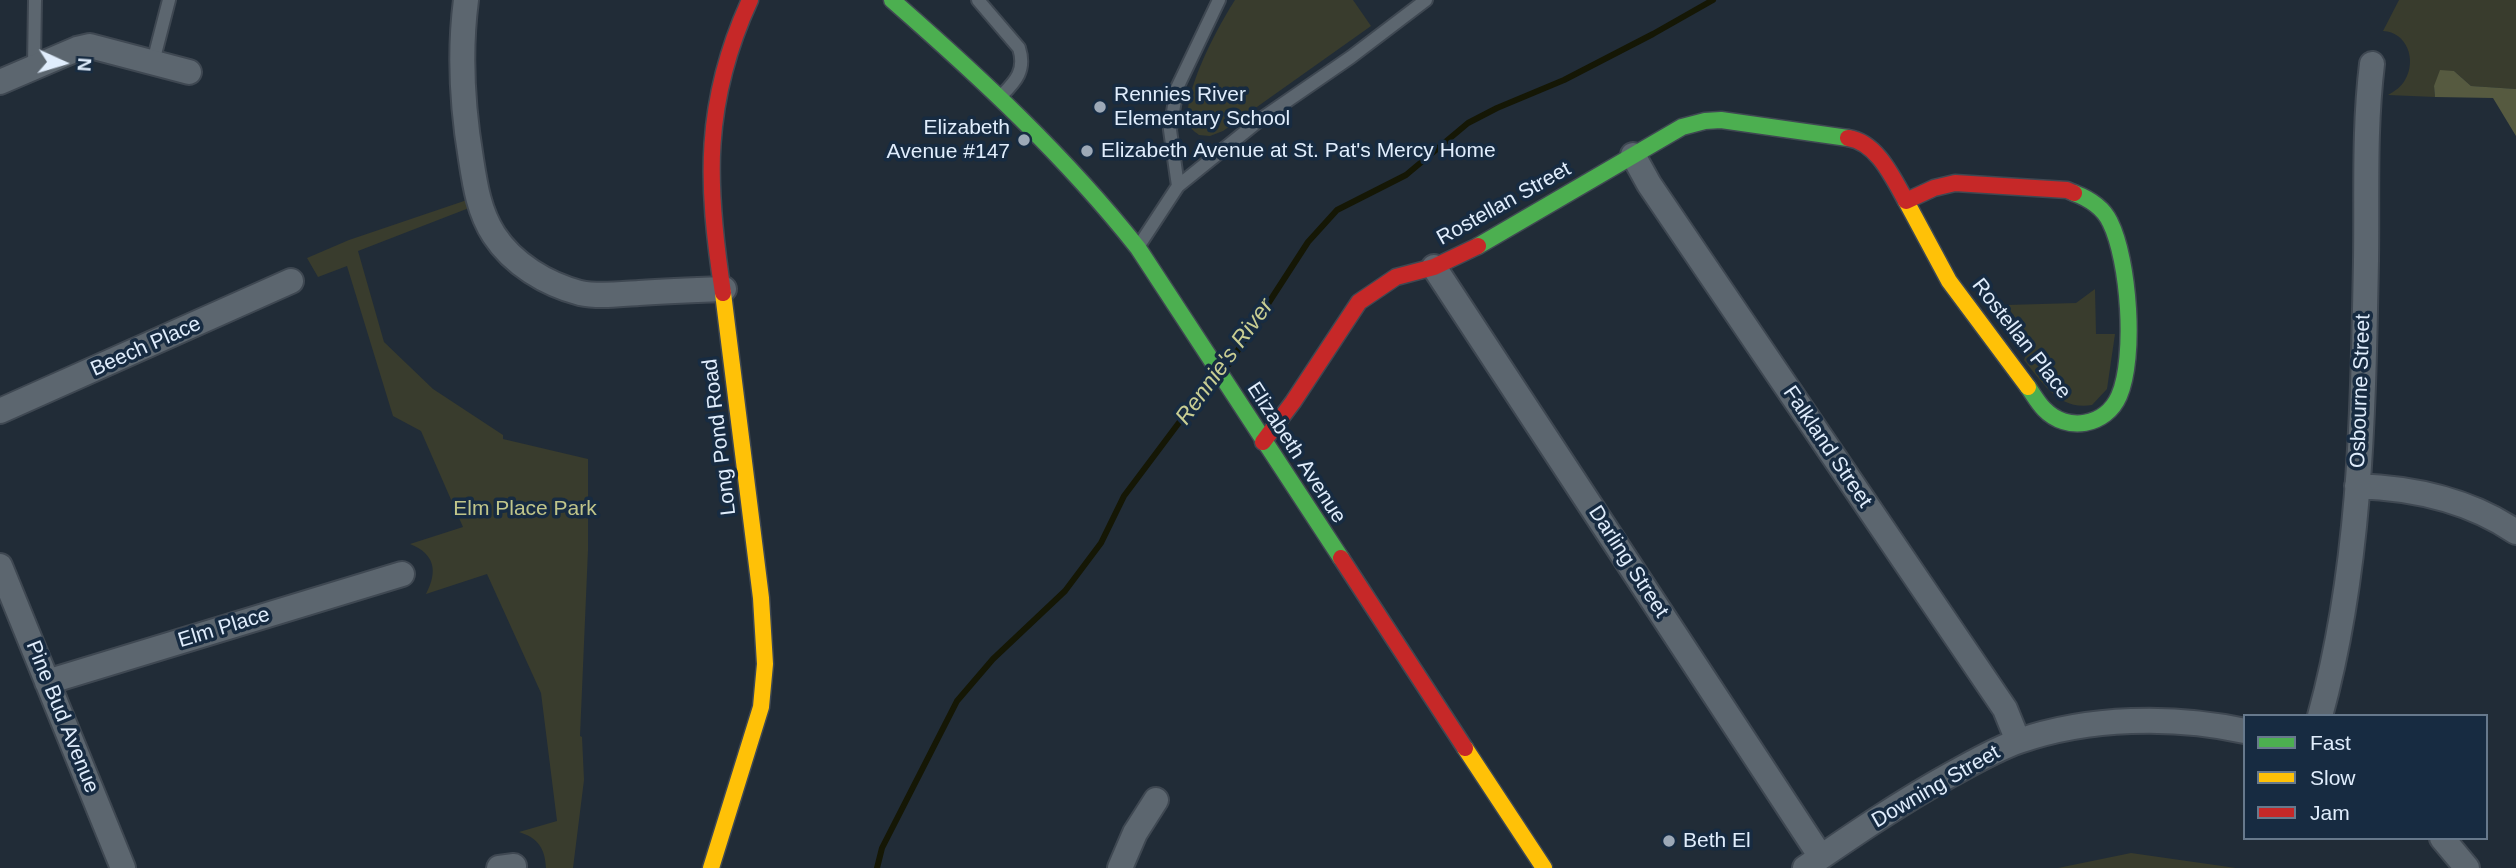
<!DOCTYPE html>
<style>
body{margin:0}
#map{position:relative;width:2516px;height:868px;overflow:hidden;background:#212c37;font-family:Helvetica,sans-serif}
canvas{display:block}
.legend{position:absolute;left:2243px;top:714px;width:245px;height:126px;box-sizing:border-box;background:#172b41;border:2px solid #67798c;margin:0;padding:9px 12px;list-style:none;font-size:21px;color:#e0edfc}
.legend li{display:flex;align-items:center;gap:14px;height:35px}
.legend b{width:35px;border:2px solid #67798c}
.north{position:absolute;left:28px;top:28px;width:70px;height:70px;-webkit-text-stroke:5px #172b41;paint-order:stroke;rotate:94deg;font-size:19px;font-weight:700;line-height:28px;text-align:center;color:#e0edfc}
.north::after{content:'';display:block;margin:auto;width:24px;height:32px;background:#e0edfc;clip-path:polygon(50% 0,100% 100%,50% 72%,0 100%)}
</style>
<div id="map">
<canvas width="2516" height="868"></canvas>
<ul class="legend">
<li><b style="height:9px;background:#4caf50"></b>Fast</li>
<li><b style="height:9px;background:#ffc107"></b>Slow</li>
<li><b style="height:9px;background:#c62828"></b>Jam</li>
</ul>
<div class="north">N</div>
</div>
<script>
const context = document.querySelector('canvas').getContext('2d');
context.lineJoin = 'round';
function paint(path, color) { context.fillStyle = color; context.fill(path, 'evenodd'); }
function strokePath(path, color, width, dash) { context.strokeStyle = color; context.lineWidth = width; context.lineCap = dash ? 'butt' : 'round'; context.setLineDash(dash || []); context.stroke(path); }
function drawText(font, color, halo, rows, align = 'center') {
  context.font = font + ' Helvetica,sans-serif'; context.lineWidth = 7; context.setLineDash([]); context.textBaseline = 'middle'; context.strokeStyle = halo; context.fillStyle = color; for (const [text, x, y, turn = 0] of rows) {
    context.save(); context.translate(x, y); context.rotate((+turn || 0) * Math.PI / 180); context.textAlign = isNaN(turn) ? turn : align; if (halo) context.strokeText(text, 0, 0); context.fillText(text, 0, 0); context.restore();
  }
}
paint(new Path2D(`
 M1235,0H1353L1371,26L1223,131L1210,136L1199,135C1197,133 1193,131 1191,128C1176,102 1220,23 1235,0Z
 M2399,0H2516V89L2471,86L2454,71L2434,86L2435,97L2388,95C2395,91 2401,87 2405,80C2417,60 2407,32 2383,31Z
 M467,200L469,208L358,251L384,342L433,389L503,435V439L588,459V550L580,736L582,737L584,780L573,868H546C545,848 538,838 519,832L557,821L541,693L487,574L426,594C438,571 435,554 410,544L463,527L421,431L393,416L347,266L318,277L307,258L349,240Z
 M2095,289L2096,334H2115L2107,389L2092,405C2059,411 2042,382 2024,360L2030,343L2007,305L2076,303Z
 M2131,853L2236,868H2058Z`), '#393c2d');
paint(new Path2D(`
 M2440,70L2454,71L2471,86L2516,89V136L2493,98L2435,97L2434,86Z`), '#565a40');
strokePath(new Path2D(`
 M1229,364L1308,242L1337,210L1406,175L1468,123L1497,108L1564,80L1653,34L1713,0
 M877,868L882,848L957,701L993,659L1065,591L1101,543L1124,496L1199,396L1213,383`), '#151705', 6);
const lane = new Path2D(`
 M978,0L1019,48C1026,70 1016,81 1002,95
 M1219,0L1177,88L1170,130L1178,186L1261,119L1351,57L1426,0
 M153,62L169,0
 M34,65L35,0
 M1140,244L1178,186`);
const street = new Path2D(`
 M466,0C459,54 462,105 471,159C475,185 479,212 494,235C513,264 546,284 580,293C599,297 620,294 639,293C667,291 695,290 724,289
 M0,82L77,49L90,46L189,72
 M1633,155L1649,184L2005,709L2018,741
 M1434,267L1821,857
 M0,411L291,281
 M2357,486C2414,488 2469,500 2516,532
 M0,566L123,868
 M47,682L402,574
 M2320,716C2361,568 2363,413 2366,261C2367,195 2364,129 2372,64
 M2442,838L2467,868
 M499,868L514,866
 M1120,868L1135,833L1156,800
 M1805,868C1853,835 1901,802 1952,774C1974,762 1996,749 2019,741C2088,717 2174,715 2245,731`);
const fast = new Path2D(`
 M892,0C980,77 1065,156 1138,248L1341,558
 M1478,246L1682,127L1705,121L1721,120L1848,138
 M2028,387C2033,394 2038,403 2044,409C2067,433 2106,426 2119,396C2136,357 2129,260 2110,222C2103,207 2090,199 2074,193`);
const slow = new Path2D(`
 M1906,201L1949,281L2028,387
 M1465,748L1544,868
 M711,868L761,707L765,664L761,598L723,293`);
const jam = new Path2D(`
 M1848,138C1877,142 1893,178 1906,201L1934,188L1955,183L2067,190L2074,193
 M723,293C706,184 703,102 750,0
 M1263,442L1293,402L1359,302L1396,277L1434,267L1478,246
 M1341,558L1465,748`);
strokePath(lane, '#3f4852', 16);
strokePath(street, '#3f4852', 28);
strokePath(fast, '#3f4852', 19);
strokePath(slow, '#3f4852', 19);
strokePath(jam, '#3f4852', 19);
strokePath(lane, '#5c666f', 12);
strokePath(street, '#5c666f', 24);
strokePath(fast, '#4caf50', 16);
strokePath(slow, '#ffc107', 16);
strokePath(jam, '#c62828', 16);
for (const [x, y, r, color] of [
 [1100,107,7,"#9da9b7"],
 [1024,140,7,"#9da9b7"],
 [1087,151,7,"#9da9b7"],
 [1669,841,7,"#9da9b7"]
]) { const dot = new Path2D(); dot.arc(x, y, r, 0, 2 * Math.PI); context.fillStyle = color; context.fill(dot); strokePath(dot, '#172b41', 2.5); }
drawText('21px', '#e0edfc', '#172b41', [
 ["Rennies River",1114,95],
 ["Elementary School",1114,119],
 ["Elizabeth",1010,128,"right"],
 ["Avenue #147",1010,152,"right"],
 ["Elizabeth Avenue at St. Pat's Mercy Home",1101,151],
 ["Beth El",1683,841]
], 'left');
drawText('21px', '#e0edfc', '#172b41', [
 ["Rostellan Street",1504,204,-29],
 ["Rostellan Place",2021,339,52],
 ["Beech Place",146,347,-24],
 ["Osbourne Street",2361,391,-88],
 ["Long Pond Road",720,437,-97],
 ["Falkland Street",1827,447,56],
 ["Elizabeth Avenue",1296,453,57],
 ["Darling Street",1628,562,57],
 ["Elm Place",224,628,-17],
 ["Pine Bud Avenue",62,717,68],
 ["Downing Street",1936,787,-30]
]);
drawText('21px', '#c0c58a', '#172b41', [
 ["Elm Place Park",525,509]
]);
drawText('italic 23px', '#c9ce93', '#172b41', [
 ["Rennie's River",1225,362,-54]
]);
</script>
